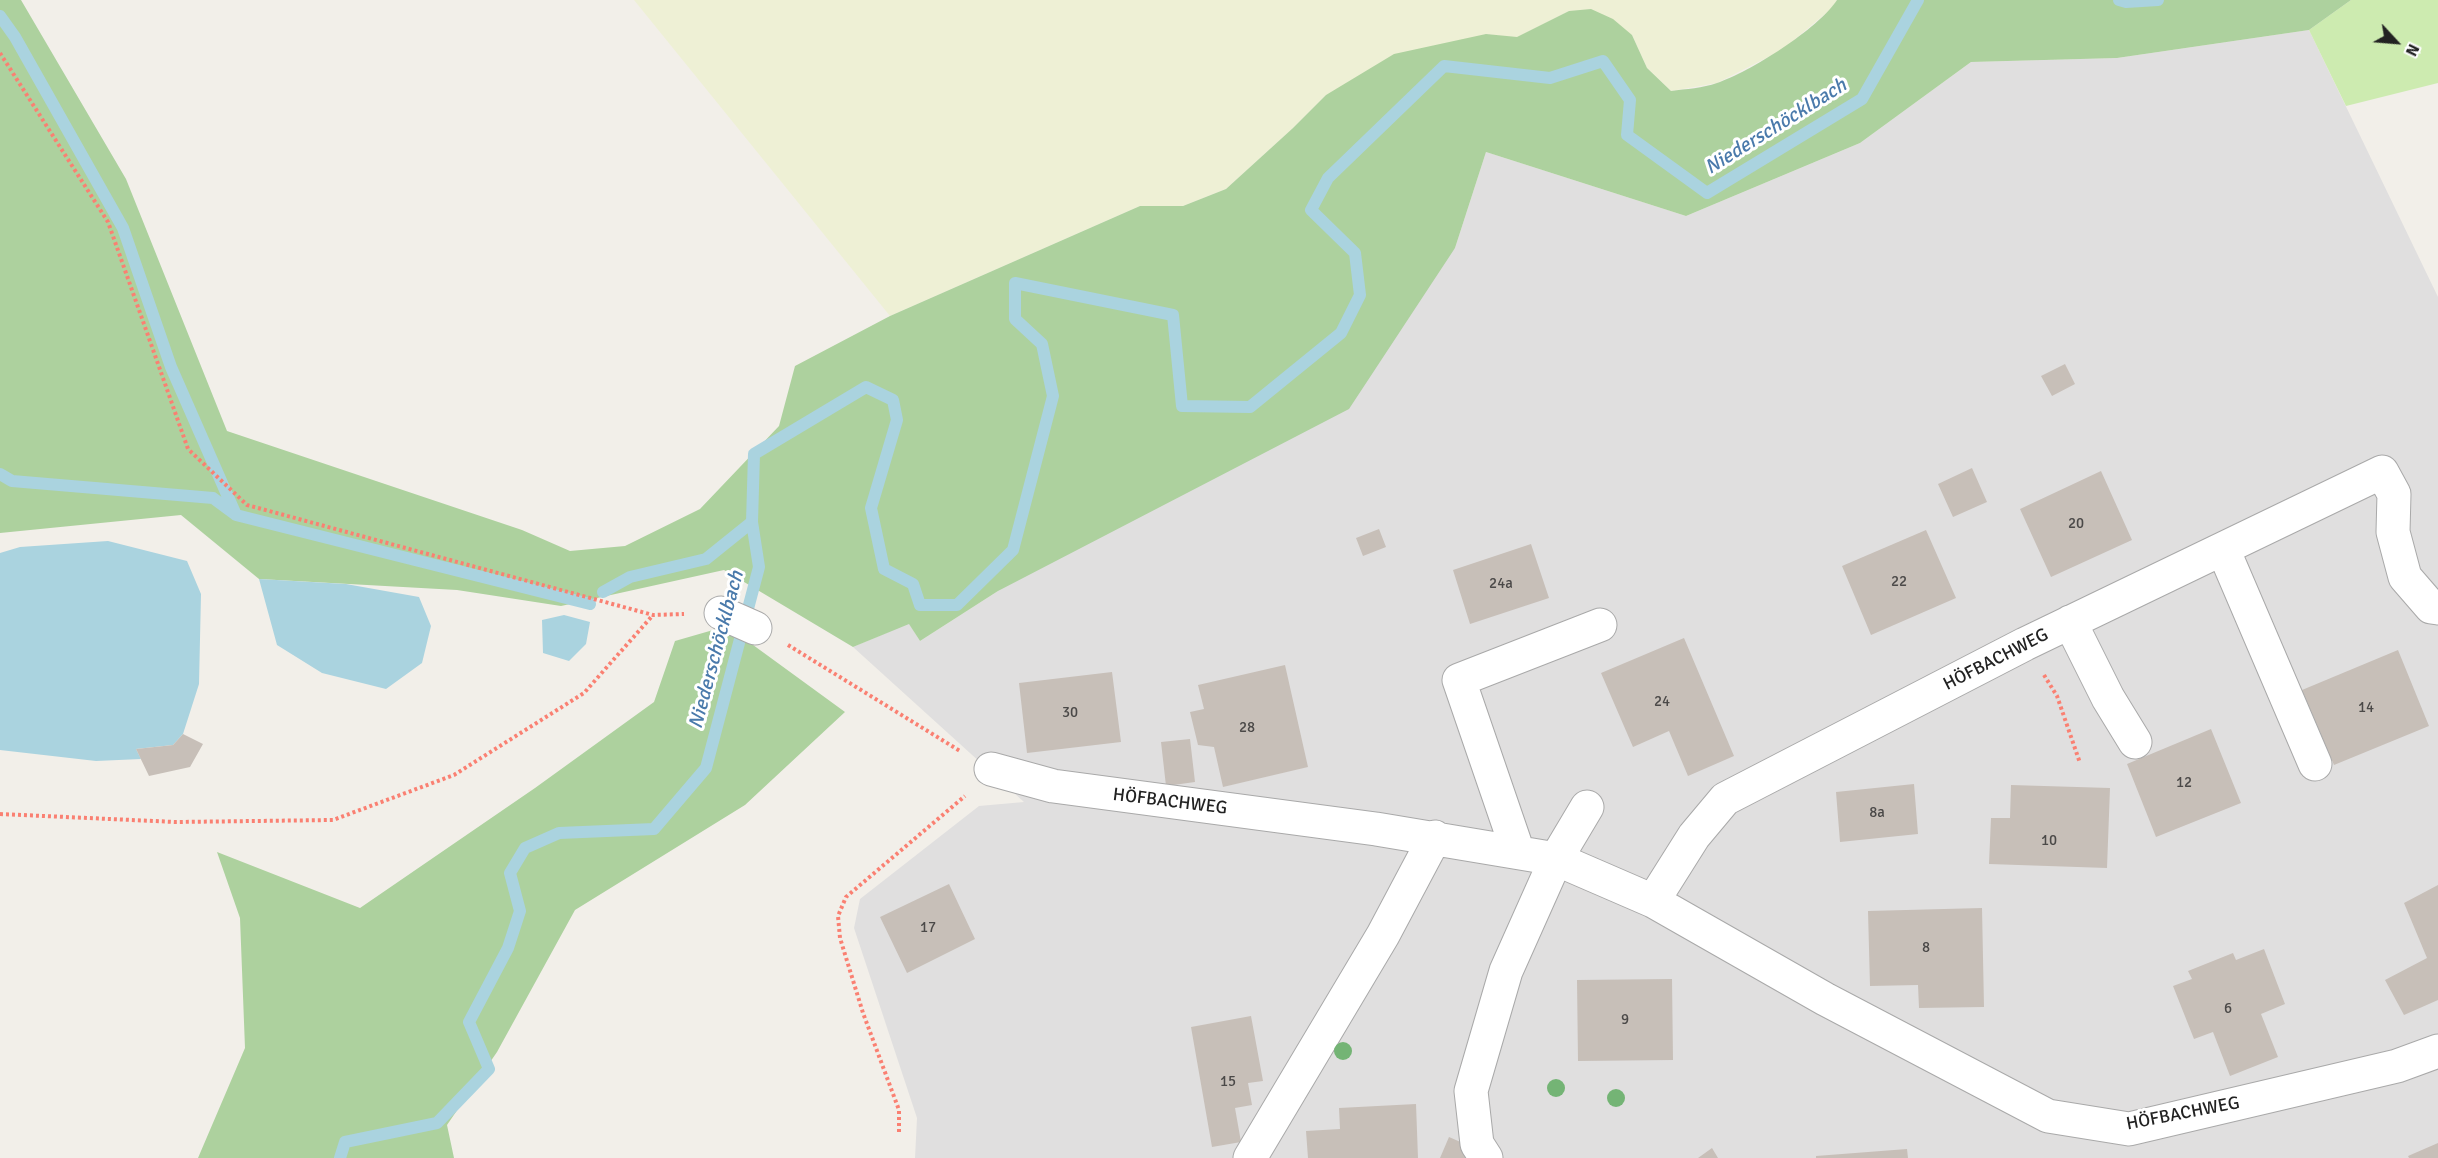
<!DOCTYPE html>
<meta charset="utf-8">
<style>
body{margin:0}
#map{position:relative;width:2438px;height:1158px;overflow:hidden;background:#f2efe9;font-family:Signika,sans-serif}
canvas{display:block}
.north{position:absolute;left:2366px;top:12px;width:60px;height:60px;-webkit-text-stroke:4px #fff;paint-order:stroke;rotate:116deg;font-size:16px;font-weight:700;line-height:24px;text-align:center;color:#222}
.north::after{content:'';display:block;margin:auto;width:21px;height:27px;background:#222;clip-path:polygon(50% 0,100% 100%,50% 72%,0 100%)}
</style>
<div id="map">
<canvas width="2438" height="1158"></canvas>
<div class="north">N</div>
</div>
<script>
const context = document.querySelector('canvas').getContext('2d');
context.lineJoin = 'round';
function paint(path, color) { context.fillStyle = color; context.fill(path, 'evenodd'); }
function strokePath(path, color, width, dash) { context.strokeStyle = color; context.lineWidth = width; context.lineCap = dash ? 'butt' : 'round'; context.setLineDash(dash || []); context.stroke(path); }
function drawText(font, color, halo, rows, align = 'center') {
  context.font = font + ' Signika,sans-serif'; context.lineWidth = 6; context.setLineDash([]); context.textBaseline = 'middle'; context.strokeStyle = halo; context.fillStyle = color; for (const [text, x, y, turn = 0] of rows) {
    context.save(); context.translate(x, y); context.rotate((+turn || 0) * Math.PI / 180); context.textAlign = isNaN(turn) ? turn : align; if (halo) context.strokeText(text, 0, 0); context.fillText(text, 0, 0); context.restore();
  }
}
paint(new Path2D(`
 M2309,30L2438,297V1158H915L917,1118L854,928L860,899L979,806L1024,802L853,647L909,623L920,641L998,591L1455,248L1486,152L1686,216L1860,143L1971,62L2117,58Z`), '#e0dfdf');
paint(new Path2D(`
 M634,0H1837L1831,9L1782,50L1717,83L1671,91L1647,68L1632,35L1569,11L1517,38L1486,34L1326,95L1293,128L1226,189L1183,206H1140L890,316Z`), '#eef0d5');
paint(new Path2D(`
 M2351,0H2438V83L2346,106L2309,30Z`), '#cdebb0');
paint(new Path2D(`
 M0,0H21L126,179L227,431L522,530L570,551L625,546L700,509L779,426L795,366L890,316L1140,206H1183L1226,189L1293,128L1326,95L1394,54L1486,34L1517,37L1569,11L1591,9L1613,19L1632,35L1647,68L1671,91C1686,89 1703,88 1717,83C1750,72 1818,29 1837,0H2351L2309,30L2117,58L1971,62L1860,143L1686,216L1486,152L1455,248L1349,409L998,591L920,641L909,624L853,647L724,570L561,606L457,590L259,579L181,515L0,533Z
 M727,626L845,712L745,805L575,910L497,1052L447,1125L454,1158H198L245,1048L240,918L217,852L360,908L535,788L654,702L675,641Z`), '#add19e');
paint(new Path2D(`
 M108,541L187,561L201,594L199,684L183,734L173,745L136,749L141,759L96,761L0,750V553L20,547Z
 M259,579L346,584L419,597L431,626L422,663L386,689L322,673L277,645Z
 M564,615L590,622L586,644L569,661L543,653L542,620Z`), '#aad3df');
strokePath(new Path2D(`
 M2119,0L2126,2L2158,0
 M0,16L15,37L123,228L171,367L236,515
 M0,474L12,481L213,498L236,515L590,604
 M603,592L630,577L706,559L752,522
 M340,1158L345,1142L437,1123L489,1069L469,1022L508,948L520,911L510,873L525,848L559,833L654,829L706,768L759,567L752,522L754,454L866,387L893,400L897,420L871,508L884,569L913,584L920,605H957L1013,550L1053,396L1042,344L1015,319V283L1173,315L1182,406L1250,407L1341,333L1360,295L1355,253L1311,210L1328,178L1444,66L1550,78L1603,61L1630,100L1627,135L1707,193L1862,99L1918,0`), '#aad3df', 12);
paint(new Path2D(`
 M2065,364L2075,384L2052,396L2041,376Z
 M1972,468L1987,502L1953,517L1938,484Z
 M2101,471L2132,540L2051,577L2020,509Z
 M1379,529L1386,547L1363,556L1356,538Z
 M1926,530L1956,598L1871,635L1842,566Z
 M1531,544L1549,598L1470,624L1453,570Z
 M1684,638L1734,756L1688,776L1669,731L1633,747L1601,673Z
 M2398,650L2429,726L2334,765L2302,690Z
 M1285,665L1308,767L1223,787L1214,747L1198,745L1190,712L1204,709L1198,685Z
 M1112,672L1121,742L1027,753L1019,683Z
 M2211,729L2241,803L2156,837L2127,764Z
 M183,734L203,744L190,767L149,776L136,749L173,745Z
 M1190,739L1195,782L1166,786L1161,742Z
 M1914,784L1918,834L1840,842L1836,792Z
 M2011,785L2110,788L2107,868L1989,864L1991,818H2010Z
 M949,884L975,939L907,973L880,917Z
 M2438,885V1000L2404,1015L2385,980L2427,958L2404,903Z
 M1982,908L1984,1007L1919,1008L1918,985L1870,986L1868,911Z
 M2264,949L2285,1004L2261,1014L2278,1057L2230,1076L2213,1032L2194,1039L2173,986L2192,979L2188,971L2233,953L2236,960Z
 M1672,979L1673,1060L1578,1061L1577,980Z
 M1251,1016L1263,1081L1248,1083L1252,1105L1235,1108L1241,1142L1212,1147L1191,1027Z
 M1416,1104L1418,1158H1308L1306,1131L1340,1129L1339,1108Z
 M1449,1137L1472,1147L1467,1158H1440Z
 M2438,1143V1158H2409L2408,1156Z
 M1712,1148L1718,1158H1698Z
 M1907,1149L1908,1158H1816V1156Z`), '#c7bfb8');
const minor = new Path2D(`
 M2223,549L2315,764
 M721,613L755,628
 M2070,622L2108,698L2135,742
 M991,769L1053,786L1376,829L1556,859L1653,901L1825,999L2048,1116L2129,1129L2397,1066L2438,1051
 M1518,852L1459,680L1600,625
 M1653,901L1694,836L1725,799L2025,644L2382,472L2394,494L2393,532L2405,577L2431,607L2438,608
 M1250,1158L1383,935L1435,837
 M1486,1158L1477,1144L1471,1091L1506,971L1556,859L1587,807`);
strokePath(minor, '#a9a9a9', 35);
strokePath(new Path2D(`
 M0,53L108,222L188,449L247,505L653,615L684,614
 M788,645L960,751
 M2044,675L2057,696L2080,763
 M0,814L176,822L333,820L454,775L584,693L653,615
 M899,1132V1110L863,1013L840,938L838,916L846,897L965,796`), '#fa8072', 4, [3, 3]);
strokePath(minor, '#fff', 33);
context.fillStyle = '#74b475';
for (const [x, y] of [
 [1343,1051],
 [1556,1088],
 [1616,1098]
]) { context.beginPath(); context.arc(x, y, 9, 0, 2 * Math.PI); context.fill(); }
drawText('15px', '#4b4948', null, [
 ["20",2076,524],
 ["22",1899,582],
 ["24a",1501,584],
 ["24",1662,702],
 ["14",2366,708],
 ["30",1070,713],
 ["28",1247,728],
 ["12",2184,783],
 ["8a",1877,813],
 ["10",2049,841],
 ["17",928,928],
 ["8",1926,948],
 ["6",2228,1009],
 ["9",1625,1020],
 ["15",1228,1082]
]);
drawText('18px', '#222', '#fff', [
 ["HÖFBACHWEG",1996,660,-27],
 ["HÖFBACHWEG",1170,802,7],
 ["HÖFBACHWEG",2183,1114,-11]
]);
drawText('italic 20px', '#4a7aab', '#fff', [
 ["Niederschöcklbach",1776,127,-32],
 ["Niederschöcklbach",717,650,-75]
]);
</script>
